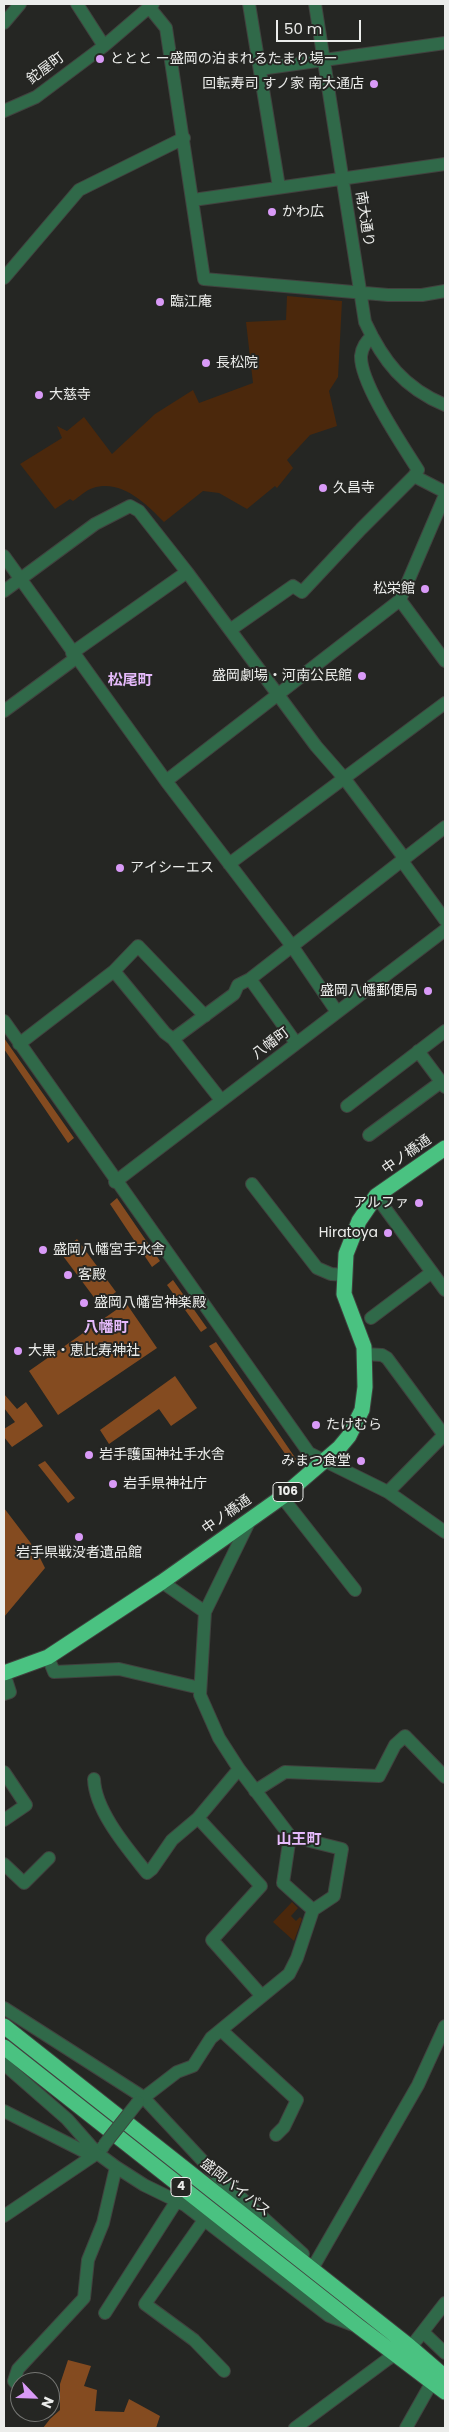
<!DOCTYPE html>
<meta charset="utf-8">
<style>
body{margin:0}
#map{position:relative;width:449px;height:2432px;overflow:hidden;background:#252623;font-family:Poppins,sans-serif}
canvas{display:block}
.frame{position:absolute;inset:0;border:5px solid #ecedeb;pointer-events:none}
.north{position:absolute;left:10px;top:2372px;width:50px;height:50px;box-sizing:border-box;background:#252623;border:1px solid #757673;border-radius:50%;rotate:114deg;font-size:14px;font-weight:700;line-height:20px;text-align:center;color:#ecedeb}
.north::after{content:'';display:block;margin:auto;width:18px;height:22px;background:#d99af7;clip-path:polygon(50% 0,100% 100%,50% 72%,0 100%)}
.scale{position:absolute;left:276px;top:20px;width:85px;height:22px;box-sizing:border-box;border:2px solid #ecedeb;border-top:0;padding-left:6px;font-size:15px;line-height:18px;white-space:nowrap;color:#ecedeb;-webkit-text-stroke:4px #252623;paint-order:stroke}
</style>
<div id="map">
<canvas width="449" height="2432"></canvas>
<div class="frame"></div>
<div class="north">N</div>
<div class="scale">50 m</div>
</div>
<script>
const context = document.querySelector('canvas').getContext('2d');
context.lineJoin = 'round';
function paint(path, color) { context.fillStyle = color; context.fill(path, 'evenodd'); }
function strokePath(path, color, width, dash) { context.strokeStyle = color; context.lineWidth = width; context.lineCap = dash ? 'butt' : 'round'; context.setLineDash(dash || []); context.stroke(path); }
function drawText(font, color, halo, rows, align = 'center') {
  context.font = font + ' Poppins,"Noto Sans JP",sans-serif'; context.lineWidth = 4; context.setLineDash([]); context.textBaseline = 'middle'; context.strokeStyle = halo; context.fillStyle = color; for (const [text, x, y, turn = 0] of rows) {
    context.save(); context.translate(x, y); context.rotate((+turn || 0) * Math.PI / 180); context.textAlign = isNaN(turn) ? turn : align; if (halo) context.strokeText(text, 0, 0); context.fillText(text, 0, 0); context.restore();
  }
}
paint(new Path2D(`
 M287,296L342,301L338,377L329,391L337,426L310,435L287,460L293,468L277,488L275,486L247,509L219,493L203,491L164,522C146,504 122,479 93,488C86,490 79,497 73,501L70,499L55,509L20,464L62,438L57,426L67,431L84,417L112,454L155,414L193,390L199,403L253,383L246,322L286,320Z
 M292,1902L298,1908L291,1916L296,1921L300,1917L302,1919L294,1941L273,1922Z`), '#4b280c');
paint(new Path2D(`
 M4,1038L74,1138L68,1143L4,1049Z
 M117,1198L160,1261L152,1267L110,1204Z
 M77,1239L116,1292L99,1304L60,1252Z
 M173,1280L207,1328L201,1332L167,1285Z
 M126,1303L157,1348L58,1415L29,1371Z
 M216,1342L296,1459L293,1465L209,1346Z
 M175,1376L197,1408L171,1426L159,1409L109,1444L100,1430Z
 M4,1394L17,1409L26,1402L43,1426L12,1447L4,1437V1429L15,1422L4,1408Z
 M45,1461L75,1498L68,1503L38,1465Z
 M4,1508L36,1550L45,1568L4,1617Z
 M68,2360L91,2366L84,2386L97,2390L95,2411L124,2412L129,2399L160,2416L156,2428H43L50,2419L60,2410V2384Z`), '#844b20');
const minor = new Path2D(`
 M77,4L104,46
 M249,4L279,187
 M315,4L365,322C383,361 404,388 445,405
 M149,7L166,28L204,279L388,295H422L445,291
 M4,23L20,4
 M260,69L445,43
 M4,111L36,97L104,46L153,4
 M193,200L445,164
 M4,278L79,190L184,138
 M372,336C366,342 362,347 361,356C360,383 403,446 418,470L414,476L445,492
 M4,556L166,781L292,946L337,1012
 M4,591L95,524L130,506L139,511L187,572L316,746L344,778L402,855V861L445,920
 M400,600L445,661
 M230,630L293,586L302,592L361,529L414,476
 M72,653L187,572
 M4,711L76,658
 M166,781L400,600L445,495
 M229,864L445,703
 M114,971L165,1033L173,1039
 M4,1021L309,1453L388,1492L445,1532
 M296,1043L250,979L445,827
 M19,1044L114,971L138,946L205,1016
 M418,1051L445,1087
 M221,1100L173,1039L234,994L238,985L250,979
 M347,1106L445,1031
 M369,1135L441,1082
 M115,1182L445,930
 M252,1184L317,1268L331,1274L345,1275
 M376,1196L445,1290
 M371,1318L432,1272
 M364,1354L382,1355L387,1358L444,1435
 M388,1492L445,1434
 M282,1497L355,1590
 M162,1582L205,1612
 M48,1657L54,1672L119,1669L200,1688
 M4,1694L10,1692L4,1673
 M4,1772L26,1805L4,1820
 M94,1779C95,1811 128,1849 147,1873L152,1869L172,1840L198,1818L239,1769
 M255,1791L285,1772L379,1776L395,1745L405,1736L445,1777
 M198,1818L261,1886L212,1940L261,1995
 M290,1836L342,1849L334,1896L313,1910
 M4,1864L24,1883L49,1858
 M4,2008L143,2097L216,2175L303,2254
 M222,2031L297,2100L284,2127L276,2135
 M4,2064L67,2119L97,2153L116,2167L144,2185L185,2205L329,2316L353,2325
 M138,2102L177,2072L193,2066L211,2038L289,1974L297,1958L313,1910L283,1883L290,1836L239,1769L219,1738L200,1695L205,1612L251,1518
 M4,2111L93,2156
 M4,2216L93,2156L103,2147
 M204,2220L145,2304L194,2340L224,2371
 M312,2269L418,2085L445,2026
 M105,2313L176,2202
 M424,2333L445,2353
 M20,2388L14,2381L18,2369L84,2298L88,2260L103,2223L116,2167
 M295,2428L388,2359L414,2343L445,2303
 M406,2428L432,2382`);
const highway = new Path2D(`
 M4,1673L48,1657L162,1582L282,1497L339,1448L349,1436L362,1410L365,1387L364,1347L344,1294L346,1254L359,1221L376,1196L445,1148
 M4,2026L409,2346L445,2377
 M4,2047L358,2326L445,2392`);
strokePath(minor, '#41423f', 14);
strokePath(highway, '#41423f', 17);
strokePath(minor, '#306949', 12);
strokePath(highway, '#4ac281', 15);
const minorBridge = new Path2D(`
 M104,2145L138,2102`);
strokePath(minorBridge, '#41423f', 14, []);
strokePath(minorBridge, '#306949', 12);
for (const [x, y, r, color] of [
 [100,59,5,"#d99af7"],
 [374,84,5,"#d99af7"],
 [272,212,5,"#d99af7"],
 [160,302,5,"#d99af7"],
 [206,363,5,"#d99af7"],
 [39,395,5,"#d99af7"],
 [323,488,5,"#d99af7"],
 [425,589,5,"#d99af7"],
 [362,676,5,"#d99af7"],
 [120,868,5,"#d99af7"],
 [428,991,5,"#d99af7"],
 [419,1203,5,"#d99af7"],
 [388,1233,5,"#d99af7"],
 [43,1250,5,"#d99af7"],
 [68,1275,5,"#d99af7"],
 [84,1303,5,"#d99af7"],
 [18,1351,5,"#d99af7"],
 [316,1425,5,"#d99af7"],
 [89,1455,5,"#d99af7"],
 [361,1461,5,"#d99af7"],
 [113,1484,5,"#d99af7"],
 [79,1537,5,"#d99af7"]
]) { const dot = new Path2D(); dot.arc(x, y, r, 0, 2 * Math.PI); context.fillStyle = color; context.fill(dot); strokePath(dot, '#252623', 2); }
for (const [x, y, w] of [
 [288,1492,30],
 [181,2187,20]
]) { const box = new Path2D(); box.roundRect(x - w / 2, y - 9.5, w, 19, 4); context.fillStyle = '#252623'; context.fill(box); strokePath(box, '#ecedeb', 1); }
drawText('bold 12px', '#ecedeb', null, [
 ["106",288,1492],
 ["4",181,2187]
]);
drawText('14px', '#ecedeb', '#252623', [
 ["ととと ー盛岡の泊まれるたまり場ー",110,59],
 ["回転寿司 すノ家 南大通店",364,84,"right"],
 ["かわ広",282,212],
 ["臨江庵",170,302],
 ["長松院",216,363],
 ["大慈寺",49,395],
 ["久昌寺",333,488],
 ["松栄館",415,589,"right"],
 ["盛岡劇場・河南公民館",352,676,"right"],
 ["アイシーエス",130,868],
 ["盛岡八幡郵便局",418,991,"right"],
 ["アルファ",409,1203,"right"],
 ["Hiratoya",378,1233,"right"],
 ["盛岡八幡宮手水舎",53,1250],
 ["客殿",78,1275],
 ["盛岡八幡宮神楽殿",94,1303],
 ["大黒・恵比寿神社",28,1351],
 ["たけむら",326,1425],
 ["岩手護国神社手水舎",99,1455],
 ["みまつ食堂",351,1461,"right"],
 ["岩手県神社庁",123,1484],
 ["岩手県戦没者遺品館",79,1553,"center"]
], 'left');
drawText('14px', '#ecedeb', '#252623', [
 ["鉈屋町",46,69,-37],
 ["南大通り",364,219,81],
 ["八幡町",271,1044,-37],
 ["中ノ橋通",407,1155,-35],
 ["中ノ橋通",227,1515,-35],
 ["盛岡バイパス",235,2188,38]
]);
drawText('bold 15px', '#e5bafb', '#252623', [
 ["松尾町",130,681],
 ["八幡町",106,1328],
 ["山王町",299,1840]
]);
</script>
